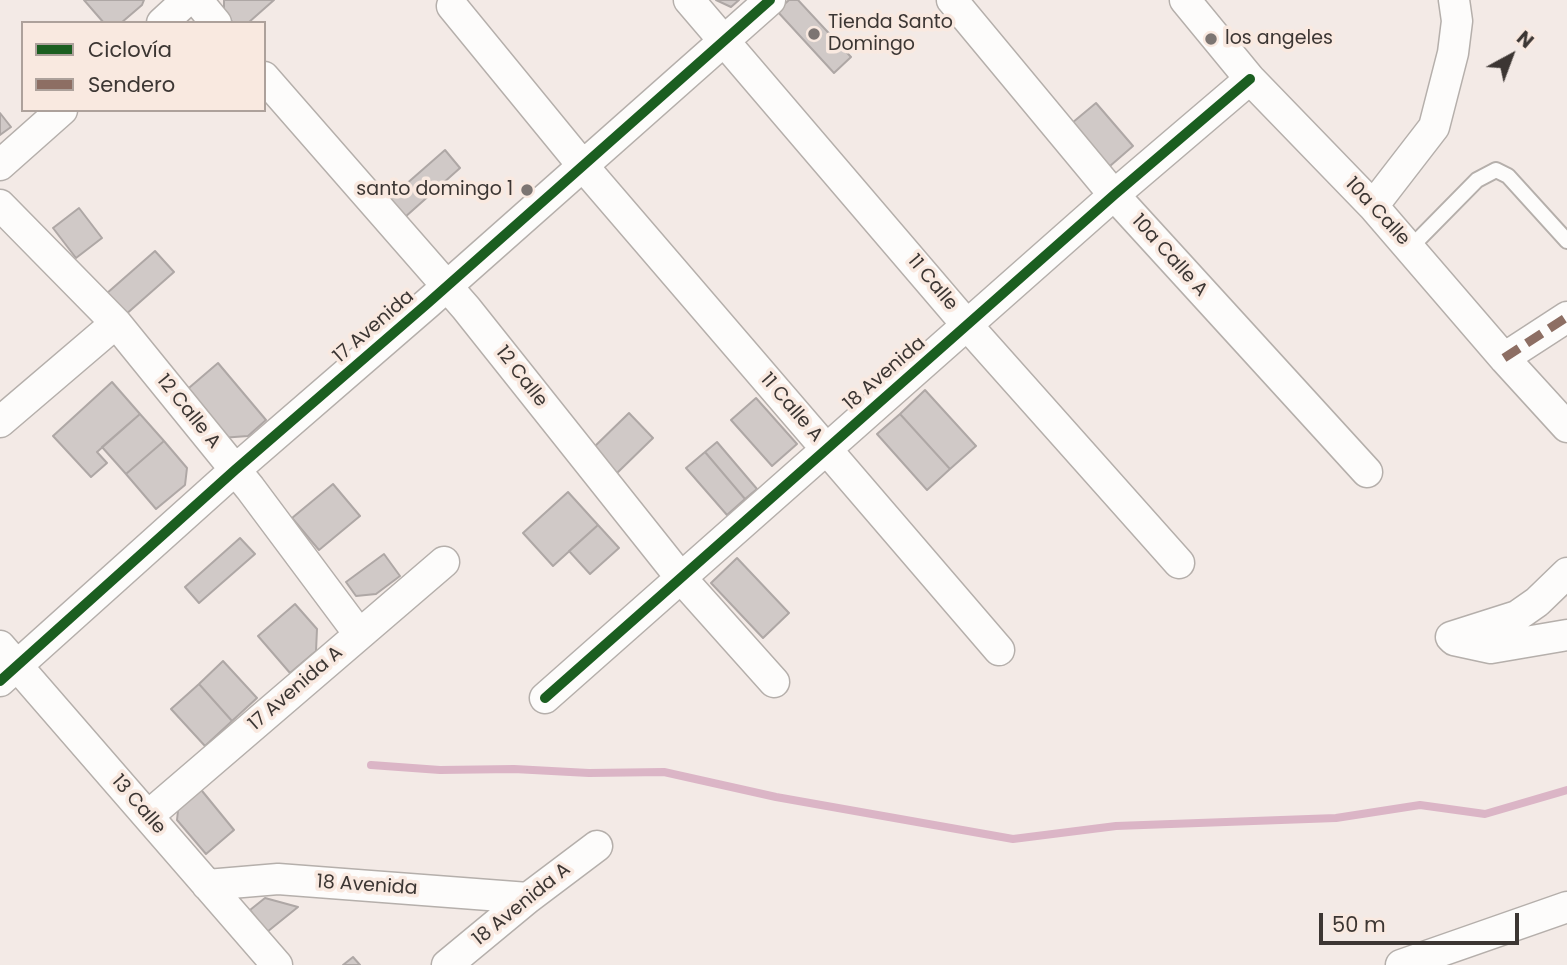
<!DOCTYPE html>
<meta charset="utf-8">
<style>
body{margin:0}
#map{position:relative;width:1567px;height:965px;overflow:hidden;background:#f3eae6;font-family:Poppins,sans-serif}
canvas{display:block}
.legend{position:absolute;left:21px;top:21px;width:245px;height:91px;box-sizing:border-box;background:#f9e9e0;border:2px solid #ada19b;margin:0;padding:9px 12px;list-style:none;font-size:21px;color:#3c3633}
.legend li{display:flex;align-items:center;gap:14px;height:35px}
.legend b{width:35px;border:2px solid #ada19b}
.north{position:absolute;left:1476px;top:21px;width:70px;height:70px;-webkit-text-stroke:5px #f9e9e0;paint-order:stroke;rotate:41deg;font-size:19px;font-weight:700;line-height:28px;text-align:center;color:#3c3633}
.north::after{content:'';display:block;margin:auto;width:24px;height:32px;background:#3c3633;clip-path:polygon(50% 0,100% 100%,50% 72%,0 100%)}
.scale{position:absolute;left:1319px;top:913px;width:200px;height:32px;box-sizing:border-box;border:4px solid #3c3633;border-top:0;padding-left:9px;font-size:21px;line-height:24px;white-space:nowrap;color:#3c3633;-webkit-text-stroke:5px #f9e9e0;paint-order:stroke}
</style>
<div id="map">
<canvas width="1567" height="965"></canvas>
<ul class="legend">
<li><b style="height:9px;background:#1b5e20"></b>Ciclovía</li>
<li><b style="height:9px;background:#8d6e63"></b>Sendero</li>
</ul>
<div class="north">N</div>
<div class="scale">50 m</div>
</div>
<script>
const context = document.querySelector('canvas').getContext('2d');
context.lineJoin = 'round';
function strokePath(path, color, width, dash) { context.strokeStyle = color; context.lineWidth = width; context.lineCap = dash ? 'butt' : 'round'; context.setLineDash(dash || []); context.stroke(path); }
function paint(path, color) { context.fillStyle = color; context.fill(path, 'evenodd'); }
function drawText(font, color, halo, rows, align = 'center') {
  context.font = font + ' Poppins,sans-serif'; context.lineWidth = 7; context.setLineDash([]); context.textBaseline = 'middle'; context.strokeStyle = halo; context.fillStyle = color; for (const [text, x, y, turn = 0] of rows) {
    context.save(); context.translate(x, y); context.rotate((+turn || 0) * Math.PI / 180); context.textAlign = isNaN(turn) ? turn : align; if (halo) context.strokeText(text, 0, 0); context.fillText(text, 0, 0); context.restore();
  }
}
strokePath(new Path2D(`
 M371,765L440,770L514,769L589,773L664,772L776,797L1013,839L1116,826L1336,818L1420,805L1485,814L1567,790`), '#dbb5c6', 8);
const building = new Path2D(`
 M84,0H144L142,5L121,23H104Z
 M224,0H274L248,23H233L224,11Z
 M716,0H739L731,7Z
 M789,0H798L851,57L834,73L777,11Z
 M1096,103L1133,146L1110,166L1091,157L1066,128Z
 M0,113L11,127L0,135Z
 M445,150L460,168L404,218L388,200Z
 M79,208L102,238L76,258L53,228Z
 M155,251L174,272L124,316L106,294Z
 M218,363L266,420L248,436L221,438L183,393Z
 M112,382L140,414L97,452L107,463L91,477L53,436Z
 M925,390L976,446L950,469L900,414Z
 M756,398L797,444L772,466L731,420Z
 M629,413L653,438L616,474L592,449Z
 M140,414L164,441L126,474L102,447Z
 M900,414L950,469L927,490L877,434Z
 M164,441L187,468L185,485L156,509L126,474Z
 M717,442L757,489L745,499L705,452Z
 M705,452L745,499L727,515L686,468Z
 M333,484L360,516L319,550L292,518Z
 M568,492L598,525L553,566L523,533Z
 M598,525L619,548L590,574L569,551Z
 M240,538L255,554L199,603L185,587Z
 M384,554L400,576L376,594L356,596L346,582Z
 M737,558L789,613L763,638L711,583Z
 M295,604L317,629L316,651L290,673L258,636Z
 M223,661L257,698L232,721L199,684Z
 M199,684L232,721L205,746L171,709Z
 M198,786L234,830L206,854L177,820L179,801Z
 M265,898L298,907L267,932L250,910Z
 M353,957L360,965H343Z`);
paint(building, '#d0c9c7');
strokePath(building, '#aea7a5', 2);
const lane = new Path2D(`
 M1410,248L1477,180L1496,170L1508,176L1567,241`);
const street = new Path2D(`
 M197,0L216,23
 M689,0L967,325L1179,563
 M952,0L1114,195L1367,472
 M1185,0L1250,79L1373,206L1504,358L1567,427
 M452,6L583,166L999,650
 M162,23L187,0
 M264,77L466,308L681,578L774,682
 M0,165L62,110
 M0,205L116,323L250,488L359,634
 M1373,206L1434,127L1453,53L1457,21L1454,0
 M1504,358L1567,317
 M0,422L116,323
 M1567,573L1537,602L1517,616L1451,637L1454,640L1491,648L1567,635
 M0,646L277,965
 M0,681L235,470L428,303L770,0
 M545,698L1114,195L1250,79
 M148,816L444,562
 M207,885L278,879L528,898
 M447,965L528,898L597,846
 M1401,965L1567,907`);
strokePath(lane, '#b5afab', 18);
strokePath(street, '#b5afab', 33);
strokePath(lane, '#fdfcfb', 14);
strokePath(street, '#fdfcfb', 30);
strokePath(new Path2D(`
 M1504,358L1567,317`), '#8d6e63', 9, [18, 9]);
strokePath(new Path2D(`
 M0,681L235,470L428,303L770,0
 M545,698L1114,195L1250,79`), '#1b5e20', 10);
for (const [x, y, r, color] of [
 [814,34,7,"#7c7572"],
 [1211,39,7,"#7c7572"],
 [527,190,7,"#7c7572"]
]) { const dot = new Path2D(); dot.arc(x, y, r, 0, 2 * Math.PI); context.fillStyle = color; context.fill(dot); strokePath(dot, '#f9e9e0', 2.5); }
drawText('19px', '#3c3633', '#f9e9e0', [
 ["Tienda Santo",828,23],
 ["Domingo",828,45],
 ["los angeles",1225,39],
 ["santo domingo 1",513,190,"right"]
], 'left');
drawText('19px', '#3c3633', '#f9e9e0', [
 ["10a Calle",1377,212,47],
 ["10a Calle A",1169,256,48],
 ["11 Calle",932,283,50],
 ["17 Avenida",374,327,-41],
 ["18 Avenida",885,374,-41],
 ["12 Calle",521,377,52],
 ["11 Calle A",791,408,49],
 ["12 Calle A",188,412,51],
 ["17 Avenida A",296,689,-41],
 ["13 Calle",138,805,49],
 ["18 Avenida",367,886,4],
 ["18 Avenida A",522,905,-39]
]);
</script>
